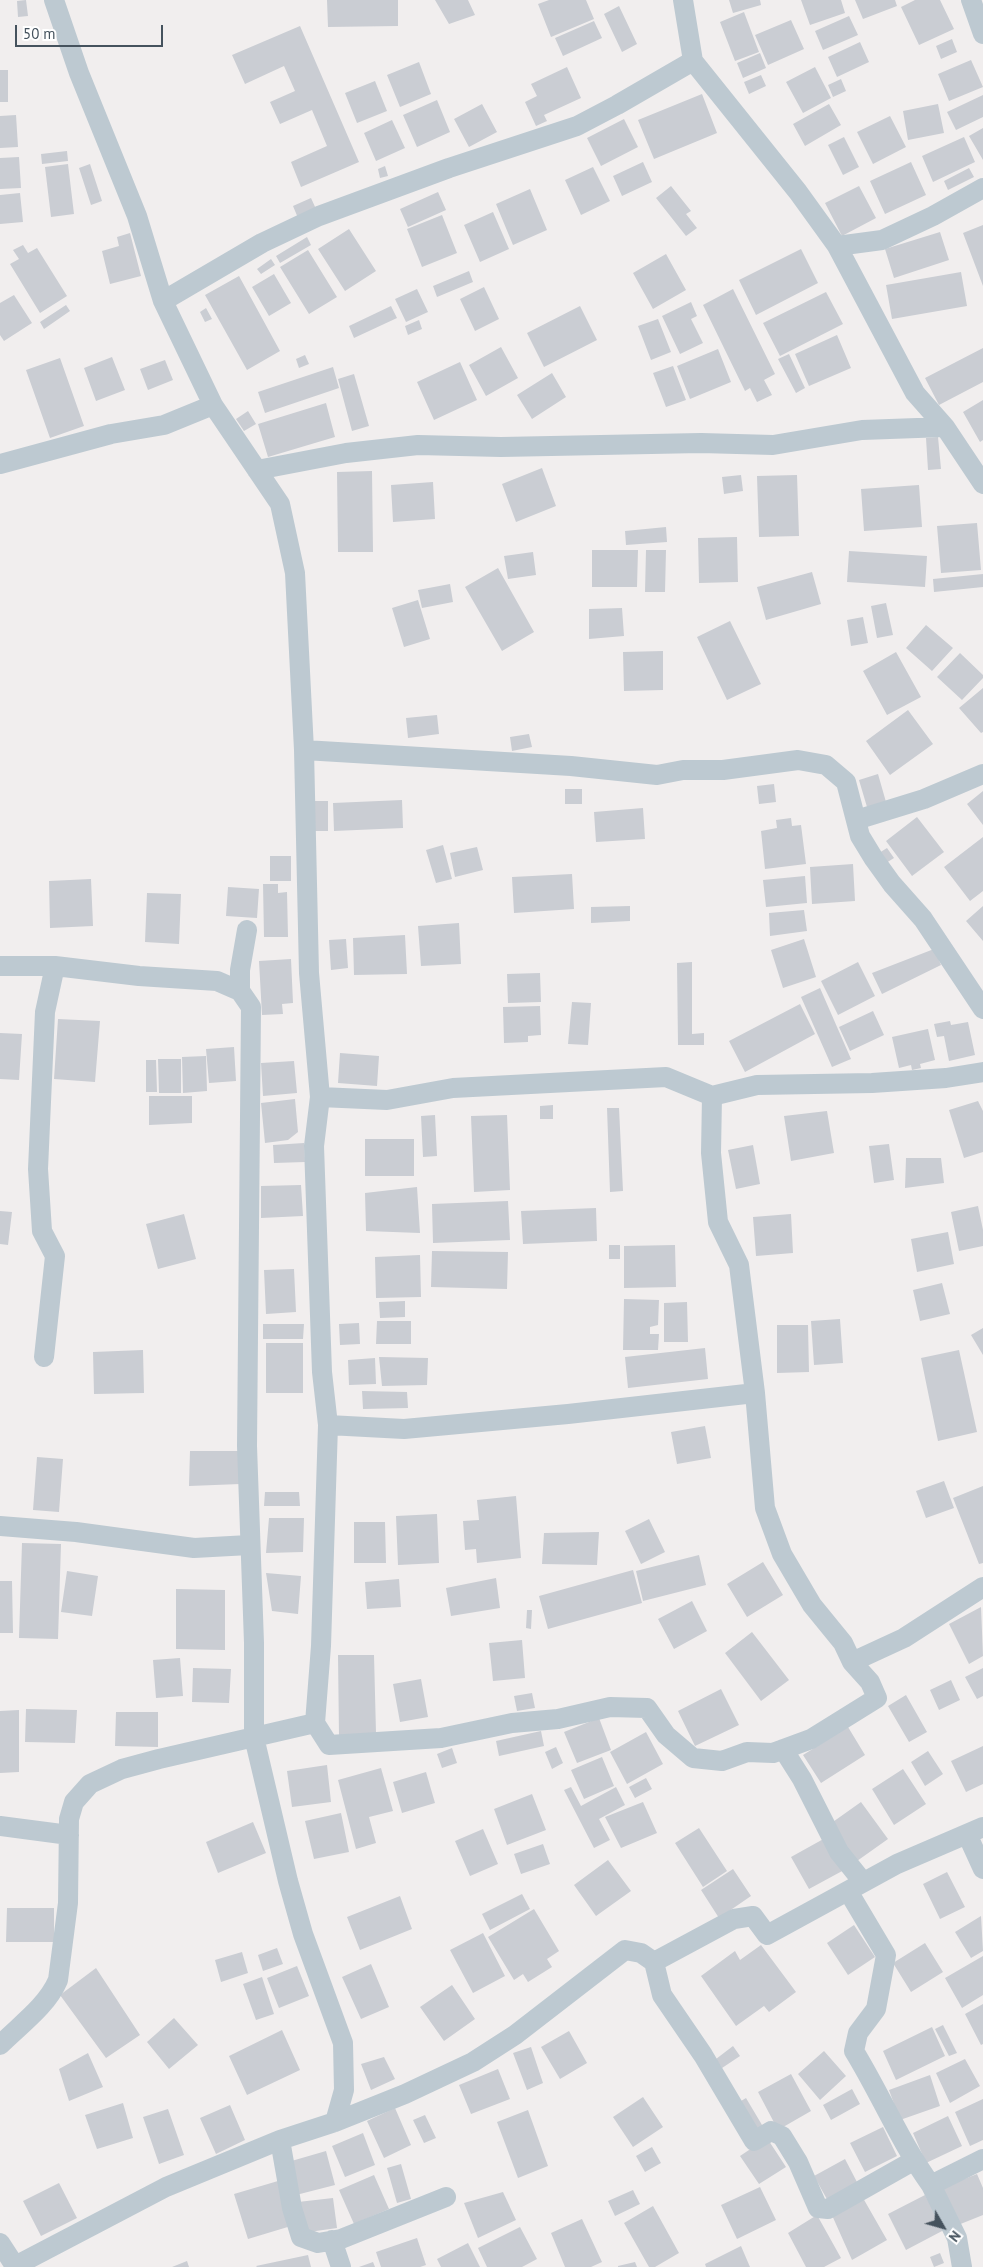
<!DOCTYPE html>
<style>
body{margin:0}
#map{position:relative;width:983px;height:2267px;overflow:hidden;background:#f1eeee;font-family:"PT Sans",sans-serif}
canvas{display:block}
.north{position:absolute;left:918px;top:2202px;width:50px;height:50px;-webkit-text-stroke:4px #fff;paint-order:stroke;rotate:128deg;font-size:14px;font-weight:700;line-height:20px;text-align:center;color:#45525d}
.north::after{content:'';display:block;margin:auto;width:18px;height:22px;background:#45525d;clip-path:polygon(50% 0,100% 100%,50% 72%,0 100%)}
.scale{position:absolute;left:15px;top:25px;width:148px;height:22px;box-sizing:border-box;border:2px solid #45525d;border-top:0;padding-left:6px;font-size:15px;line-height:18px;white-space:nowrap;color:#45525d;-webkit-text-stroke:4px #fff;paint-order:stroke}
</style>
<div id="map">
<canvas width="983" height="2267"></canvas>
<div class="north">N</div>
<div class="scale">50 m</div>
</div>
<script>
const context = document.querySelector('canvas').getContext('2d');
context.lineJoin = 'round';
function paint(path, color) { context.fillStyle = color; context.fill(path, 'evenodd'); }
function strokePath(path, color, width, dash) { context.strokeStyle = color; context.lineWidth = width; context.lineCap = dash ? 'butt' : 'round'; context.setLineDash(dash || []); context.stroke(path); }
paint(new Path2D(`
 M26,0L28,16L18,17L17,1Z
 M327,0H398V26L328,27Z
 M435,0H468L475,15L449,24Z
 M549,0H586L594,19L551,37L538,4Z
 M729,0H760L761,5L733,13Z
 M801,0H841L845,13L810,25Z
 M855,0H895L897,6L863,19Z
 M915,0H940L954,29L919,45L901,7Z
 M619,6L637,44L622,52L604,14Z
 M744,12L759,52L735,61L720,22Z
 M849,16L858,35L823,50L815,31Z
 M791,20L804,49L768,65L755,35Z
 M594,21L602,38L563,56L555,38Z
 M300,26L359,162L301,187L291,162L327,146L312,110L280,124L270,102L295,91L284,66L245,84L232,55Z
 M952,39L957,52L941,59L936,46Z
 M860,42L869,62L837,77L828,57Z
 M760,53L766,68L743,78L737,63Z
 M971,60L983,87L949,101L938,74Z
 M419,62L431,94L400,107L387,75Z
 M567,67L581,98L544,115L547,121L536,126L525,102L537,96L531,84Z
 M815,67L831,98L803,113L786,82Z
 M0,70H8V102H0Z
 M761,75L766,86L749,94L744,82Z
 M841,79L846,91L833,97L828,85Z
 M375,81L387,111L357,123L345,93Z
 M702,94L717,133L654,159L638,120Z
 M983,95V117L956,130L947,112Z
 M437,100L450,132L417,147L403,115Z
 M482,104L497,132L469,147L454,119Z
 M829,104L841,125L805,146L793,124Z
 M938,104L944,133L908,140L903,111Z
 M16,115L18,147L0,148V116Z
 M890,116L906,147L873,164L857,132Z
 M624,119L638,147L601,166L587,138Z
 M392,120L405,148L376,161L364,133Z
 M983,128V160L969,136Z
 M844,137L859,167L843,175L828,145Z
 M964,137L975,162L933,182L922,156Z
 M67,151L68,161L42,164L41,154Z
 M19,157L21,188L0,189V158Z
 M643,162L652,182L622,196L613,176Z
 M911,162L926,195L885,214L870,181Z
 M68,164L74,214L51,217L45,167Z
 M90,164L102,201L91,205L79,168Z
 M385,166L388,176L380,178L378,169Z
 M593,167L610,201L581,215L565,180Z
 M969,168L974,177L948,190L944,181Z
 M671,186L691,211L686,214L697,228L686,236L656,198Z
 M859,186L876,218L842,236L825,203Z
 M530,189L547,230L513,245L496,204Z
 M438,192L446,210L408,227L400,209Z
 M20,193L23,222L0,224V195Z
 M311,198L316,209L298,218L293,206Z
 M493,212L509,249L480,262L464,225Z
 M442,215L457,253L422,267L407,229Z
 M983,225V286L963,233Z
 M349,229L376,271L345,291L318,249Z
 M940,232L949,260L894,278L885,249Z
 M130,233L141,276L110,284L102,251L119,246L117,237Z
 M307,237L311,245L280,263L276,256Z
 M23,245L28,253L37,248L67,296L40,313L10,264L19,259L13,250Z
 M801,249L818,283L756,315L739,280Z
 M308,250L337,297L309,314L280,267Z
 M666,254L686,290L653,309L633,273Z
 M271,259L275,265L261,274L257,269Z
 M469,271L473,282L437,297L433,286Z
 M961,272L967,306L892,319L886,285Z
 M274,274L291,303L269,316L252,287Z
 M239,276L280,351L247,370L205,295Z
 M484,287L499,319L475,331L460,299Z
 M417,289L428,312L406,322L395,299Z
 M733,289L775,374L764,380L772,395L757,402L750,388L745,391L703,305Z
 M826,292L843,324L780,356L763,323Z
 M14,295L32,323L4,341L0,335V303Z
 M691,302L697,316L691,319L703,343L680,354L662,316Z
 M66,305L70,311L44,329L40,322Z
 M391,306L397,318L354,338L349,326Z
 M580,306L597,340L544,367L527,333Z
 M206,308L212,319L205,322L200,312Z
 M658,319L671,352L651,360L638,326Z
 M419,320L422,329L408,335L405,326Z
 M837,335L851,368L809,386L795,354Z
 M501,347L518,378L486,396L469,365Z
 M983,348V382L939,405L925,378Z
 M718,349L731,382L690,399L677,366Z
 M789,354L805,388L796,393L778,359Z
 M305,355L309,364L299,368L296,359Z
 M112,357L125,390L96,401L84,368Z
 M60,358L84,426L50,438L26,370Z
 M165,360L173,380L148,390L140,369Z
 M460,362L477,400L434,420L417,382Z
 M673,366L686,400L666,407L653,373Z
 M333,367L339,388L265,413L258,392Z
 M552,373L566,397L532,419L517,395Z
 M354,374L369,426L352,431L338,379Z
 M983,400V440L980,442L963,412Z
 M326,403L335,437L268,457L258,424Z
 M248,411L256,424L244,431L236,419Z
 M938,437L941,469L928,470L926,438Z
 M542,468L556,506L516,522L502,484Z
 M372,471L373,552H338L337,472Z
 M741,475L743,491L724,494L722,477Z
 M797,475L799,536L759,537L757,476Z
 M433,482L435,519L393,522L391,485Z
 M919,485L922,527L864,531L861,489Z
 M977,523L981,570L941,573L937,526Z
 M666,527L667,542L626,545L625,531Z
 M737,537L738,582L699,583L698,538Z
 M592,550H638L637,587H592Z
 M646,550H666L665,592H645Z
 M849,551L927,556L925,587L847,582Z
 M533,552L536,575L508,579L504,556Z
 M498,568L534,632L502,651L465,587Z
 M812,572L821,604L766,620L757,587Z
 M983,574V587L934,592L933,579Z
 M450,584L453,602L422,608L418,590Z
 M418,600L430,639L404,647L392,608Z
 M886,603L893,635L877,638L871,606Z
 M622,608L624,636L589,639V609Z
 M863,617L868,643L851,646L847,620Z
 M730,621L761,684L727,700L697,637Z
 M926,625L953,648L932,671L906,648Z
 M663,651V690L624,691L623,652Z
 M896,652L921,697L887,715L863,671Z
 M960,653L983,675V678L962,700L937,677Z
 M983,688V732L981,733L959,708Z
 M908,710L933,744L890,775L866,741Z
 M437,715L439,734L408,738L406,718Z
 M529,734L532,747L512,751L510,737Z
 M878,774L886,802L867,807L859,780Z
 M774,784L776,802L759,804L757,786Z
 M565,789H582V804H565Z
 M983,791V825L967,804Z
 M402,800L403,828L334,831L333,803Z
 M315,801H328V831H315Z
 M643,808L645,839L596,842L594,812Z
 M917,817L944,852L912,876L886,841Z
 M791,818L792,826L801,825L806,864L765,869L761,831L777,828L776,820Z
 M983,837V891L970,901L944,867Z
 M443,845L452,879L436,883L426,850Z
 M477,847L483,870L455,877L450,853Z
 M887,848L894,858L886,863L879,853Z
 M270,856H291V881H270Z
 M853,864L855,901L812,904L810,867Z
 M572,874L574,909L514,913L512,877Z
 M805,876L807,903L766,907L763,880Z
 M91,879L93,926L50,928L49,881Z
 M263,884H278V893L287,892L288,937H264Z
 M228,887L259,889L257,918L226,916Z
 M147,893L181,894L179,944L145,942Z
 M630,906V921L591,923V907Z
 M983,906V941L966,921Z
 M804,910L807,931L770,936L769,913Z
 M459,923L461,964L421,966L418,926Z
 M405,935L407,974L354,975L353,938Z
 M346,939L348,968L331,970L329,940Z
 M804,939L816,977L783,988L771,950Z
 M934,949L941,965L882,994L872,973Z
 M291,959L293,1003L282,1004L283,1014L262,1015L259,961Z
 M692,962V1034L704,1033V1045H678L677,963Z
 M858,962L875,996L838,1015L821,981Z
 M540,973L541,1002L508,1003L507,974Z
 M820,988L851,1059L832,1067L801,997Z
 M572,1002L591,1003L588,1045L568,1044Z
 M800,1004L815,1034L745,1072L729,1041Z
 M540,1006L541,1035L528,1036V1042L504,1043L503,1007Z
 M873,1011L884,1035L850,1051L839,1027Z
 M58,1019L100,1021L95,1082L54,1079Z
 M950,1021L951,1025L968,1022L975,1055L949,1061L944,1036L937,1037L934,1024Z
 M928,1029L935,1060L920,1064L921,1068L912,1070L911,1065L899,1068L892,1037Z
 M0,1033L22,1034L19,1080L0,1079Z
 M234,1047L236,1081L209,1083L206,1049Z
 M340,1053L379,1056L377,1086L338,1083Z
 M206,1056L207,1091L183,1093L182,1057Z
 M158,1059H181V1093H159Z
 M146,1060H156L157,1092H146Z
 M294,1061L297,1093L263,1096L261,1063Z
 M149,1096H192V1123L149,1125Z
 M295,1099L298,1132L288,1140L265,1143L261,1103Z
 M978,1101L983,1111V1152L964,1158L949,1110Z
 M553,1105V1119H540V1106Z
 M607,1108H619L623,1191L610,1192Z
 M827,1111L834,1153L791,1161L784,1116Z
 M435,1115L437,1156L423,1157L421,1116Z
 M507,1115L510,1190L474,1192L471,1116Z
 M365,1139H414V1176H365Z
 M304,1143L305,1162L274,1163L273,1145Z
 M889,1144L894,1180L874,1183L869,1146Z
 M753,1145L760,1184L736,1189L728,1150Z
 M906,1158H941L944,1183L905,1188Z
 M301,1185L303,1216L261,1218V1186Z
 M417,1187L420,1233L366,1231L365,1193Z
 M508,1201L510,1240L433,1243L432,1204Z
 M978,1206L983,1230V1246L959,1251L951,1212Z
 M596,1208L597,1241L523,1244L521,1211Z
 M0,1211L12,1212L8,1245L0,1244Z
 M184,1214L196,1259L158,1269L146,1224Z
 M791,1214L793,1253L756,1256L753,1217Z
 M948,1232L954,1264L917,1272L911,1239Z
 M609,1245H620V1259H609Z
 M675,1245L676,1287L624,1288V1246Z
 M432,1251L508,1252L507,1289L431,1287Z
 M420,1255L421,1297L376,1298L375,1257Z
 M294,1269L296,1312L266,1314L264,1270Z
 M942,1283L950,1314L920,1321L913,1290Z
 M624,1299L659,1300L658,1325L650,1327V1334H659L658,1350H623Z
 M405,1301V1317L380,1318L379,1302Z
 M687,1302L688,1342H664V1303Z
 M840,1319L843,1363L814,1365L811,1321Z
 M377,1321H411V1344H376Z
 M359,1323L360,1344L340,1345L339,1324Z
 M263,1324H304L303,1339H263Z
 M777,1325H808L809,1372L777,1373Z
 M983,1328V1355L971,1335Z
 M266,1343H303V1393H266Z
 M705,1348L708,1379L628,1388L625,1357Z
 M143,1350L144,1393L94,1394L93,1352Z
 M959,1350L977,1432L938,1441L921,1358Z
 M379,1357L428,1358L427,1385L382,1386Z
 M375,1358L376,1384L349,1385L348,1360Z
 M362,1391L407,1392L408,1408L363,1409Z
 M705,1426L711,1458L677,1464L671,1432Z
 M190,1451H239L240,1484L189,1486Z
 M37,1457L63,1459L59,1512L33,1510Z
 M944,1481L954,1508L926,1518L916,1491Z
 M983,1486V1563L979,1564L953,1498Z
 M265,1492H299L300,1506H264Z
 M516,1496L521,1558L477,1563L476,1549L465,1550L463,1521L479,1520L477,1500Z
 M437,1514L439,1563L398,1565L396,1516Z
 M269,1518H304L303,1552L266,1553Z
 M649,1519L665,1552L641,1564L625,1531Z
 M354,1522H385L386,1563H354Z
 M599,1532L597,1565L542,1564L544,1533Z
 M22,1543L61,1544L58,1639L19,1638Z
 M699,1555L706,1585L643,1601L636,1571Z
 M763,1562L783,1595L747,1617L727,1584Z
 M633,1570L642,1603L548,1629L539,1596Z
 M67,1571L98,1576L92,1616L61,1612Z
 M266,1573L301,1576L298,1614L272,1611Z
 M496,1578L500,1608L451,1616L446,1588Z
 M399,1579L401,1607L367,1609L365,1582Z
 M0,1581H12L13,1633H0Z
 M176,1589L225,1590V1650L176,1649Z
 M692,1601L707,1631L674,1649L658,1619Z
 M981,1607L983,1656L969,1664L949,1624Z
 M527,1610H532L531,1629L526,1628Z
 M752,1632L789,1680L761,1701L725,1653Z
 M522,1640L525,1678L493,1681L489,1643Z
 M338,1655H374L376,1733L339,1736Z
 M180,1658L183,1696L156,1698L153,1660Z
 M193,1668L231,1669L229,1703L192,1702Z
 M983,1668V1696L977,1699L965,1677Z
 M421,1679L428,1717L400,1722L393,1684Z
 M951,1680L960,1700L939,1710L930,1690Z
 M721,1689L739,1725L695,1746L678,1711Z
 M532,1693L535,1708L517,1711L514,1696Z
 M906,1695L927,1732L909,1742L888,1706Z
 M26,1709L77,1710L75,1743L25,1742Z
 M19,1710V1772L0,1773V1711Z
 M116,1712H158V1747L115,1746Z
 M599,1718L611,1750L577,1763L564,1732Z
 M848,1727L865,1755L821,1783L803,1755Z
 M541,1731L544,1746L499,1756L496,1741Z
 M646,1732L663,1764L627,1784L610,1752Z
 M983,1746V1784L966,1792L951,1761Z
 M556,1747L563,1763L552,1769L545,1752Z
 M452,1748L457,1763L442,1768L437,1754Z
 M928,1751L943,1774L925,1786L911,1762Z
 M602,1757L614,1786L584,1799L571,1770Z
 M327,1765L331,1802L292,1807L287,1771Z
 M381,1768L393,1811L369,1817L376,1843L356,1849L338,1780Z
 M903,1769L926,1804L894,1825L872,1789Z
 M426,1772L435,1803L402,1813L393,1782Z
 M646,1778L652,1789L635,1798L629,1787Z
 M571,1787L581,1806L616,1787L625,1805L599,1819L610,1840L594,1848L564,1790Z
 M532,1794L546,1830L507,1845L494,1809Z
 M643,1802L657,1833L621,1848L605,1817Z
 M861,1802L888,1839L857,1861L830,1824Z
 M341,1813L349,1852L314,1859L305,1821Z
 M253,1822L266,1853L218,1873L206,1842Z
 M699,1828L727,1871L703,1887L675,1843Z
 M483,1829L498,1864L470,1876L455,1841Z
 M827,1837L844,1870L809,1889L791,1857Z
 M543,1844L550,1864L521,1874L514,1854Z
 M608,1860L631,1891L596,1916L574,1885Z
 M733,1869L751,1896L719,1918L701,1890Z
 M947,1872L965,1907L940,1919L923,1884Z
 M522,1894L530,1909L490,1930L482,1914Z
 M400,1896L412,1929L360,1950L347,1917Z
 M7,1908H54V1942H6Z
 M534,1909L559,1951L547,1959L552,1967L528,1982L523,1974L514,1980L488,1937Z
 M981,1916L983,1951L971,1958L955,1932Z
 M854,1925L875,1957L848,1975L827,1943Z
 M483,1933L505,1976L473,1993L450,1950Z
 M925,1943L943,1972L911,1992L893,1963Z
 M761,1945L796,1992L769,2012L764,2006L736,2026L701,1976L735,1951L740,1960Z
 M277,1948L283,1964L263,1971L258,1955Z
 M242,1952L248,1973L221,1982L215,1960Z
 M983,1956V1995L962,2008L945,1978Z
 M371,1964L389,2007L361,2019L342,1977Z
 M297,1966L309,1996L279,2008L267,1978Z
 M96,1968L140,2035L106,2058L60,1995Z
 M262,1977L274,2014L256,2020L243,1984Z
 M452,1985L475,2019L444,2041L420,2007Z
 M983,2004V2044L981,2045L965,2014Z
 M174,2018L198,2045L169,2069L147,2042Z
 M943,2025L957,2053L949,2056L935,2029Z
 M932,2027L945,2056L896,2080L883,2051Z
 M282,2030L300,2070L247,2095L229,2056Z
 M569,2031L587,2063L560,2079L541,2047Z
 M733,2046L740,2056L722,2068L716,2059Z
 M531,2047L543,2083L527,2090L513,2053Z
 M824,2051L846,2076L820,2100L798,2074Z
 M88,2053L103,2087L69,2101L59,2069Z
 M384,2057L395,2079L371,2090L361,2064Z
 M965,2059L980,2086L950,2103L936,2073Z
 M498,2069L510,2099L471,2114L459,2085Z
 M791,2074L811,2111L778,2130L758,2092Z
 M930,2075L940,2106L900,2120L889,2090Z
 M852,2089L860,2104L831,2120L823,2105Z
 M643,2097L663,2127L633,2147L613,2117Z
 M746,2098L765,2130L756,2136L736,2104Z
 M983,2099V2140L970,2146L955,2112Z
 M123,2103L133,2138L97,2149L85,2115Z
 M230,2105L245,2140L216,2154L200,2118Z
 M395,2108L411,2145L384,2158L367,2121Z
 M168,2109L184,2155L159,2164L143,2117Z
 M528,2110L548,2166L518,2178L497,2122Z
 M425,2115L436,2138L424,2143L413,2120Z
 M948,2116L962,2146L926,2163L913,2133Z
 M883,2127L897,2156L865,2172L850,2143Z
 M363,2133L375,2165L345,2177L332,2146Z
 M767,2138L786,2167L759,2184L740,2156Z
 M652,2147L661,2163L645,2172L636,2156Z
 M326,2151L335,2185L296,2195L288,2162Z
 M845,2159L858,2184L828,2201L814,2176Z
 M401,2164L411,2199L397,2203L387,2168Z
 M977,2174L983,2188V2215L953,2227L939,2189Z
 M374,2175L389,2209L354,2224L339,2190Z
 M278,2181L291,2226L248,2239L234,2194Z
 M59,2183L77,2218L41,2236L23,2201Z
 M760,2187L776,2220L737,2239L721,2205Z
 M633,2190L640,2204L615,2216L608,2201Z
 M503,2192L516,2220L478,2238L464,2203Z
 M925,2195L944,2230L906,2250L888,2214Z
 M333,2198L337,2228L302,2233L298,2202Z
 M863,2198L887,2240L852,2260L831,2213Z
 M653,2206L679,2253L655,2267H649L624,2223Z
 M817,2215L841,2258L824,2267H806L788,2233Z
 M582,2219L602,2262L591,2267H565L551,2233Z
 M520,2227L537,2259L522,2267H487L478,2248Z
 M417,2238L426,2265L420,2267H381L376,2252Z
 M468,2243L480,2267H441L437,2259Z
 M741,2246L750,2267H706L705,2264Z
 M940,2253L944,2263L934,2267L930,2257Z
 M308,2255L311,2267H257L256,2266Z
 M187,2261L189,2267H172Z
 M373,2262L375,2267H359Z
 M635,2262L637,2267H618V2266Z`), '#cacdd3');
strokePath(new Path2D(`
 M683,0L693,61L798,192L837,246L915,393L945,427L983,484
 M971,0L983,34
 M837,246L882,240L933,216L983,188
 M163,301L262,243L319,216L449,168L577,126L617,105L693,61
 M0,464L111,434L164,425L213,405
 M257,470L346,453L418,445L501,447L701,443L773,445L862,430L945,427
 M304,750L571,766L657,775L683,770H723L798,760L826,765L846,782L860,836L874,859L892,884L923,919L983,1009
 M856,820L924,799L983,774
 M0,966H55L139,976L217,981L240,991L251,1007L247,1446L254,1643V1737L288,1881L303,1934L343,2043L344,2090L335,2122
 M240,991V970L247,930
 M320,1097L387,1100L453,1088L666,1077L712,1096L757,1085L872,1083L946,1078L983,1072
 M44,1357L55,1256L42,1231L38,1169L45,1012L55,966
 M328,1425L404,1429L568,1414L755,1393
 M0,1526L76,1532L194,1548L249,1545
 M852,1662L904,1638L983,1587
 M315,1723L329,1745L441,1738L512,1723L558,1719L610,1707L647,1708L666,1735L693,1758L722,1761L747,1752L773,1753L811,1739L877,1698L870,1682L852,1662L843,1643L812,1605L782,1554L765,1508L755,1393L739,1265L718,1222L711,1153L712,1096
 M783,1749L802,1779L839,1852L863,1882
 M0,1826L69,1835
 M967,1834L983,1869
 M848,1891L886,1955L876,2009L858,2033L854,2051C881,2095 901,2144 931,2185
 M654,1962L662,1995L703,2055L754,2141L771,2131L782,2136L798,2162L818,2208L828,2209L913,2161
 M0,2045C20,2025 47,2006 58,1980L68,1903L69,1819L74,1802L90,1784L122,1769L159,1759L315,1723L321,1646L328,1425L322,1372L314,1146L320,1097L309,973L304,750L295,573L280,504L213,405L163,301L137,216L79,73L54,0
 M280,2140L292,2208L301,2237L318,2243L341,2239L446,2197
 M332,2240L341,2267
 M0,2243L15,2266L166,2187L280,2140L335,2122L405,2094L473,2062L515,2035L625,1950L641,1953L654,1962L734,1919L753,1916L767,1935L897,1864L983,1827
 M962,2267L957,2238L931,2185L983,2159`), '#bdc9d1', 20);
</script>
